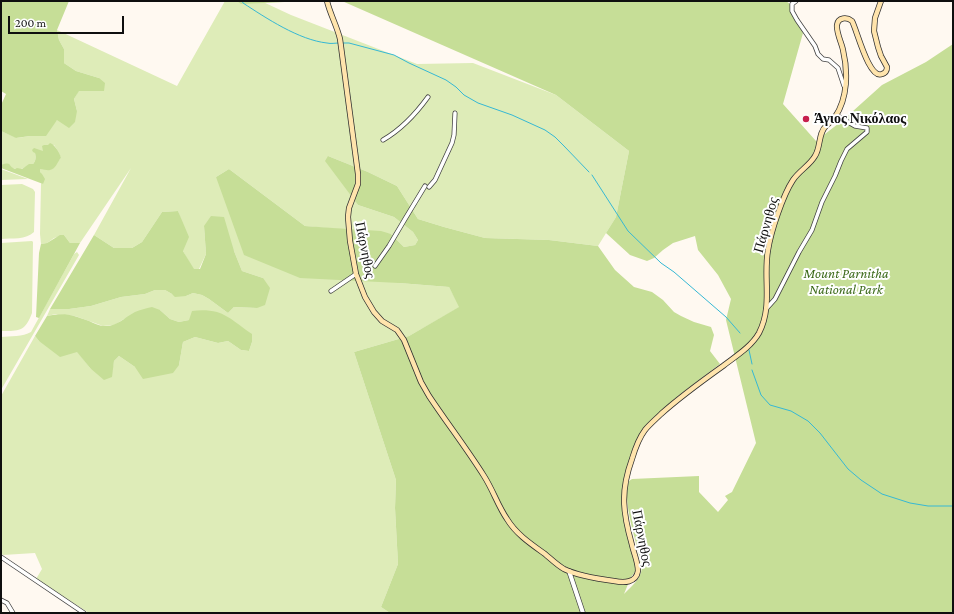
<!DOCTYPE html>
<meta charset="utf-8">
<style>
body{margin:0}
#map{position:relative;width:954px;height:614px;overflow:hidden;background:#fff9f1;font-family:"Crimson Pro",serif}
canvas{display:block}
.frame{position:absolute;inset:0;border:2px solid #0f0f0f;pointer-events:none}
.scale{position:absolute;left:8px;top:16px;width:116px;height:18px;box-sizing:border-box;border:2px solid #0f0f0f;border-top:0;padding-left:5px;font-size:12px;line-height:14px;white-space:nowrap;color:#0f0f0f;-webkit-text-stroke:3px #fff;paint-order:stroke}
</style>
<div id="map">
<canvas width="954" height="614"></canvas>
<div class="frame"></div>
<div class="scale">200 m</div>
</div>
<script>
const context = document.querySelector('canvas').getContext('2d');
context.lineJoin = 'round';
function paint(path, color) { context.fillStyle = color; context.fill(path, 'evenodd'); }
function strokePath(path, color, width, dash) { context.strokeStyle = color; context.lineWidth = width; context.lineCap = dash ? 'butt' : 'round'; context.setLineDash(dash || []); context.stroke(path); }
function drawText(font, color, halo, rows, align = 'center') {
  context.font = font + ' "Crimson Pro",serif'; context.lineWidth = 4; context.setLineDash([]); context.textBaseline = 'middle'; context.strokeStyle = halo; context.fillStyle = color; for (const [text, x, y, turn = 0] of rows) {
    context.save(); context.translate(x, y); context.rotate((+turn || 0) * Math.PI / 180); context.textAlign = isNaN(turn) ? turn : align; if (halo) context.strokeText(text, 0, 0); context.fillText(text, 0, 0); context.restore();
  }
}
paint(new Path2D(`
 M225,1H261L291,15L417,64L473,63L556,95L629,151L616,217L598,246L549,240L485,238L444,227L418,219L397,186L368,172L328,156L358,205L394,217L413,232L418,240L415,245L404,247L391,234L305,226L229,169L216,177L399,283L449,287L460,307L409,336L354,352L396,480L395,508L398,564L381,607L390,613H89L36,579L42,569L35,553L3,555L1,553V396L35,336L39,341L77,351L90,368L111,377L114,361L119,356L135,367L179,365L183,342L195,337L218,343L228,341L241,350L249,351L252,342L189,320L179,322L170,319L160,310L124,319L114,325L103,326L75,316L56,314L47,316L50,309H69L91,306L121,297L145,294L155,290H165L172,294L186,296L193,293L202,295L209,299L228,313L234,307L257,308L263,278L242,271L234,251L204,226L206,254L199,269H193L183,251L181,220L178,211L162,212L142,242L132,248H114L94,235L131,168L80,243H70L64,235L54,238L47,243L41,244L40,234L41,183L43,184L40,172V169H44L48,170L61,158L58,151L54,145L43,152L35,153C36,157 36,161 33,164C29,164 25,168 21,169C15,170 8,166 1,165V131L17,138L30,136L57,120L77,111L74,99L79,90L99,78L76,71L64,63V49L59,40L57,30L177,86Z
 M1,169L28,179L1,180Z
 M22,184L33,189L35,192L34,232C26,240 12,238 1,239V185Z
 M32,241L33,242L32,313C25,332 19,331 1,331V243Z
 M77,252L79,255L1,390V337C10,336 23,337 31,332L74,254Z`), '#deecb8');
paint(new Path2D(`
 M1,1H69L57,30L59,40L64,49V63L76,71L99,78L105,83L104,91H79L74,99L77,111L75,122L69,128L57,120L46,136H30L16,138L1,131V105L6,94L1,91Z
 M237,1H306L241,4Z
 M342,1H786L790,4L803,33L783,104L816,141L843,120L882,85L926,62L953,44V613H390L381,607L398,564L395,508L396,480L354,352L409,336L459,307L449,287L399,283L300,278L244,255L216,177L229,169L305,226L333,228L381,231L391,234L404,247L415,245L418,240L413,232L394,217L358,205L325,161L328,156L368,172L397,186L418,219L444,227L485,238L549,240L598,246L615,270L634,287L652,292L663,300L674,312L681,316L694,322L711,327L714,335L710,351L720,364L678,396L651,420L643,430L637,443L623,505L637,568L635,572L631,577L624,594C632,586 641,579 642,567C638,546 621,500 629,481L632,479L699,476V492L718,512L728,500L725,496L732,492L756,443L726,320L731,299L718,275L698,250L695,236L673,243L663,250L654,258L647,261L630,255L606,233L616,217L629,151L556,95Z
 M50,143L52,144C56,147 60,153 61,158C57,162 56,169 50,170C47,171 44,169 40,169V172L42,174L45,179L43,184L1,168V165C13,161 7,166 15,169L17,168L22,169L29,164H33C36,161 36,157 35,153L33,152L32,150L34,148L43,151L42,146L44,145H48Z
 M178,211L189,237L183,251L194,269H200L206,254L204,226L211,216L224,217L234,251L242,271L263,278L270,288L265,305L257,308L234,307L228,313L209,299L202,295L193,293L186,296L175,297L172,294L165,290H155L145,294L121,297L91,306L69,309H50L94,235L114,248H132L142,242L162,212Z
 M60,235H64L70,243H80L39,318L36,317L39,253L41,244L47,243Z
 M152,307L160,310L170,319L179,322L189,320L192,311C200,310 209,310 217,312C230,316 241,327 252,334V342L249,351L241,350L228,341L218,343L195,337L183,342L179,365L173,373L143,379L135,367L119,356L114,361L112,377L104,380L90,368L77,352L60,357L39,341L35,336L47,316C65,312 72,315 89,321C94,323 99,326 104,326C116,327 124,318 135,312C140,310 146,308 152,307Z`), '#c6de97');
strokePath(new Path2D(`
 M242,1L243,3C266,18 299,40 327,43C331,44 335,43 339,43
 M343,43H349L394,55L409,63L446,80L456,87L464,95L478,103L512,115L545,130L555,137L564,146L589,172
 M592,175L628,231L661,263L674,272L726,317L740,333
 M749,350L752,364
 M752,370L761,395L770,405L791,411L808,421L820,433L848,469L861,480L882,494L910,503L928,506H953`), '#36b8d4', 1);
const minor = new Path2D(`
 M796,1L792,4V11L797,20L815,46L818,54L823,59L829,60L838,68L844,86
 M383,140C402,129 415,115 428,97
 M429,187L435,180L452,143L454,135L455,113
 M375,266L389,246L405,219L425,186
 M331,291L356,274
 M766,309L775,299L799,252L812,230L822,202L835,176L841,161L847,149L867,132V128L855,126L836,115
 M1,557L84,613
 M1,600L7,603L13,613`);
const tertiary = new Path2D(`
 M569,571L583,613`);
const secondary = new Path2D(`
 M327,1C330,14 337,26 340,39L358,174V184L349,208L348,217L350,241L356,274L365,297L374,312L382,321L397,330L404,340L421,382L429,396C447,423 467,449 484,476C493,490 498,506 507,519C516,534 531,544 545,554C551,559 557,565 564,569C578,576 599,579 614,581C624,583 636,583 638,571C638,562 634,554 632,545C623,513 620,492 632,459C635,449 639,438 645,430C650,424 656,419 661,414C681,396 702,381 723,366C736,356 751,347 759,333C773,306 763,278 768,250C771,231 783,195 793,180C799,171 810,165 815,156C821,147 818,133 826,126C829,123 833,120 835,117C848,98 848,71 843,50C842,44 836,32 837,25C838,17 847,17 852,21C857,30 869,80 882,74C886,73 887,70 887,67L881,56L878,47L874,31L875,18L881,1`);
strokePath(minor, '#424242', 5);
strokePath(tertiary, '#424242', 5.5);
strokePath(secondary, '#313131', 6);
strokePath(minor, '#fff', 3.5);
strokePath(tertiary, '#fff', 4);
strokePath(secondary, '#ffe4ac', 4.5);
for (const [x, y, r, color] of [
 [806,119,4,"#c71f4c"]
]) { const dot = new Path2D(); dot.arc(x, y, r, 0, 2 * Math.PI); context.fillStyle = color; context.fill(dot); strokePath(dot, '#fff', 1.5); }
drawText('bold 14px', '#0f0f0f', '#fff', [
 ["Άγιος Νικόλαος",814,119]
], 'left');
drawText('14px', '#0f0f0f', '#fff', [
 ["Πάρνηθος",766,225,-74],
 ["Πάρνηθος",365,250,79],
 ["Πάρνηθος",642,538,79]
]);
drawText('italic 14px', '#3d6b1b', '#fff', [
 ["Mount Parnitha",846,274],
 ["National Park",846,290]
]);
</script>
